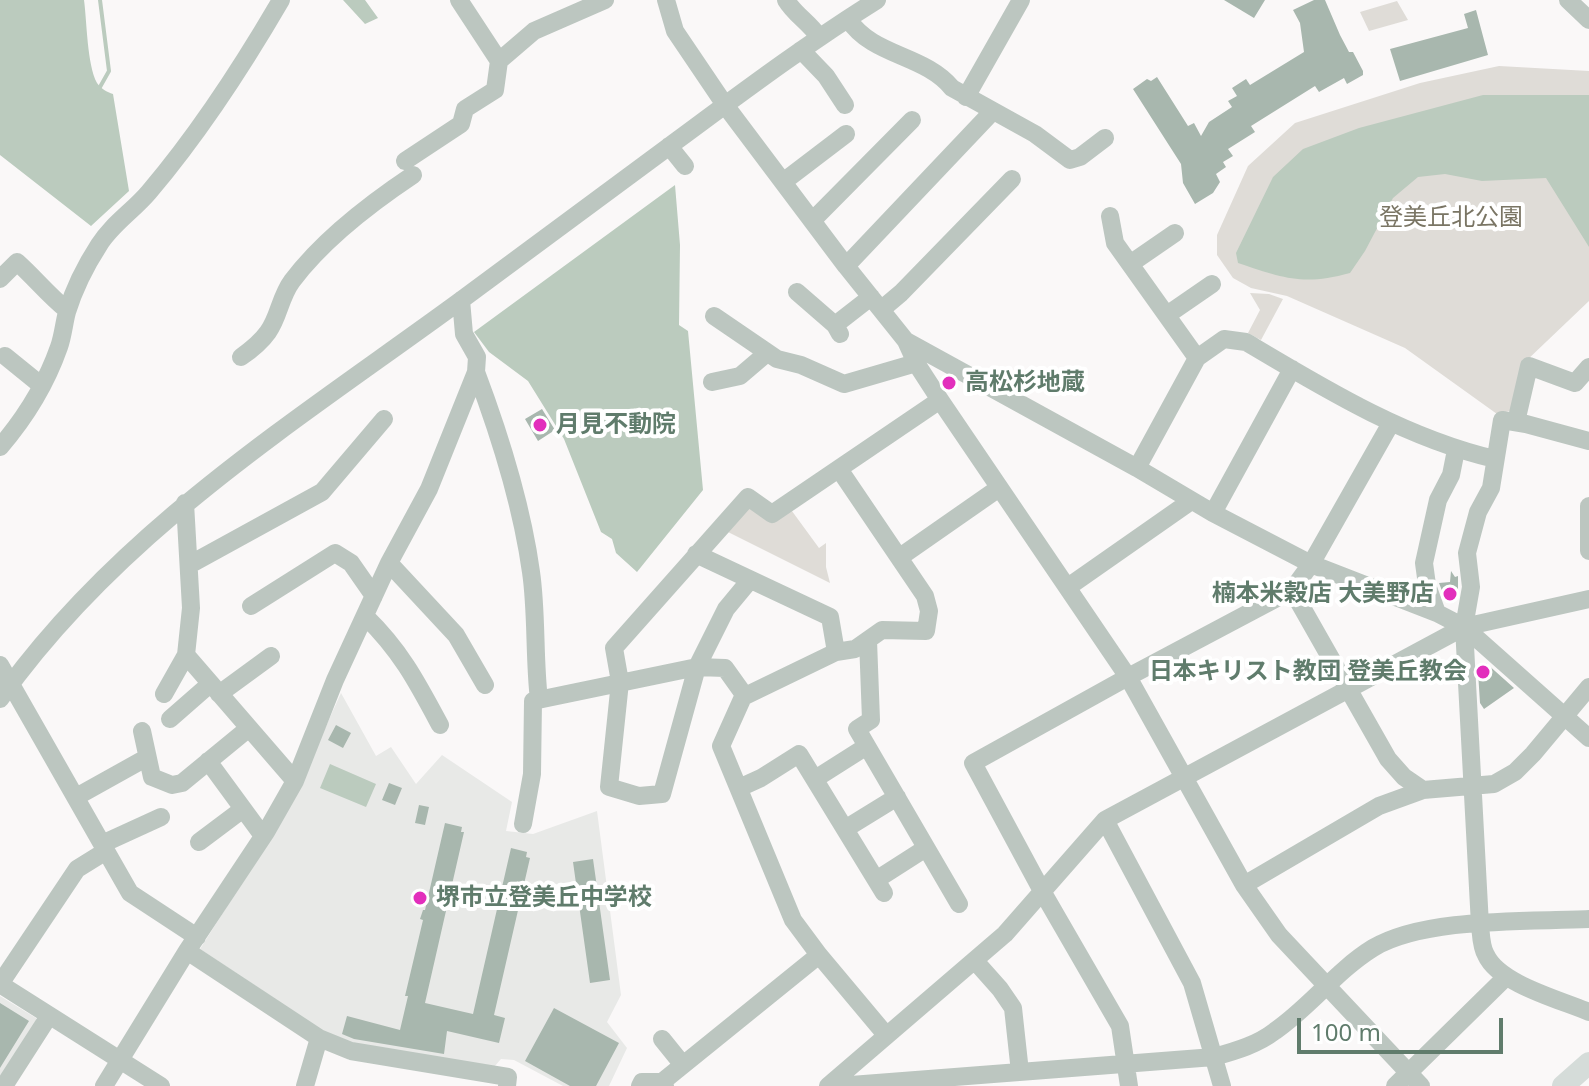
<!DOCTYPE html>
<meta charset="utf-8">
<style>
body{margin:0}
#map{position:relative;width:1589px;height:1086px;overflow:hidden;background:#faf8f8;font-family:"Noto Sans",sans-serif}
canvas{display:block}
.scale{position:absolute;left:1297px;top:1018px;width:206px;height:36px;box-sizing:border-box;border:4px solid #607c6c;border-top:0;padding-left:10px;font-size:24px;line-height:28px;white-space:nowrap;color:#607c6c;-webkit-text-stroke:6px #fff;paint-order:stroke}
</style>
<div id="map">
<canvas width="1589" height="1086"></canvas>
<div class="scale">100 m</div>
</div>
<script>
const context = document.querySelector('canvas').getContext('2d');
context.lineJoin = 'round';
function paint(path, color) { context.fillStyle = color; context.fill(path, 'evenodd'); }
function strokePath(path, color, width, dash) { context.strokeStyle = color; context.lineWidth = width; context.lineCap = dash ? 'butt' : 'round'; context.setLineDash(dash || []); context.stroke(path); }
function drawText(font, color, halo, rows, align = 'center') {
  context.font = font + ' "Noto Sans","Noto Sans JP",sans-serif'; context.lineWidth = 8; context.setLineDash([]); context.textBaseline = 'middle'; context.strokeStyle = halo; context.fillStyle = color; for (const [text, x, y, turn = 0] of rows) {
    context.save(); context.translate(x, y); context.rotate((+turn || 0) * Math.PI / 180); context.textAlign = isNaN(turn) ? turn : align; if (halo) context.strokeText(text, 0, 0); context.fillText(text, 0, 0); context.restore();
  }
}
paint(new Path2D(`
 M341,693L376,756L391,747L416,784L442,755L512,802L506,831L533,834L597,811L621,995L607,1022L627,1048L609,1086H563L514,1060L501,1059L494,1067L351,1044L325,1032L200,949L264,848L312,757Z
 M0,996L36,1018L37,1023L0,1082Z`), '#e8e9e7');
paint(new Path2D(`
 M1397,1L1408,20L1369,31L1360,12Z
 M1499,66L1589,71V301L1525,362L1510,411L1497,414L1405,348L1287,296L1251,288L1233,278L1217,255V235L1248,166L1295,123L1420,83Z
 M1250,293L1269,294L1283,299L1261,340L1248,333L1260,310Z
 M748,506L789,507L819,548L826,543V567L830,583L726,531Z`), '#dfdcd7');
paint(new Path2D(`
 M0,0H84C87,22 87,64 97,83C101,89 107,92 113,94L129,191L91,226L0,155Z
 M343,0H365L378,18L365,24Z
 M1483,95H1589V247L1546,178L1482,181L1445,174L1418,177L1393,198L1365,251L1350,273C1303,286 1283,278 1238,263L1236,253L1273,177L1303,149L1359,128Z
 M675,185L680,245L679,325L688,331L703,490L637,572L616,553L612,539L601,532L564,439L528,381L489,352L474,332Z
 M330,764L376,784L366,807L320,788Z`), '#bbcbbe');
strokePath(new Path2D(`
 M100,0L109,71L100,87`), '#bbcbbe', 4);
paint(new Path2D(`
 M1224,0H1265L1254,18Z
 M1314,0H1325L1340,35L1349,52H1353L1363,71V75L1347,84L1344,78L1319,92L1315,86L1251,126L1255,132L1228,149L1233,156L1223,162L1226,167L1216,174L1220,182L1213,193L1195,204L1183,183L1181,164L1133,89L1147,79L1151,81L1157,77L1188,126L1194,123L1201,136L1209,122L1232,107L1228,101L1237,96L1232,88L1246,79L1250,85L1304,52L1300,23L1293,10Z
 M1476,10L1488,55L1400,81L1390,49L1468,28L1464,14Z
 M542,409L555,430L538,441L525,419Z
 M1451,571L1455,577L1458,576V590L1444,596L1439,583L1450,582Z
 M1486,663L1514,688L1484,709L1480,703L1478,672Z
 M336,725L351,733L343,748L328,740Z
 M389,783L402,788L395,805L382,800Z
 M419,805L429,807L425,825L415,823Z
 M445,823L462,827L461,832H464L425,1003L473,1014L511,848L527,852L526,857L530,858L494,1015L505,1018L499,1043L447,1031L444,1054L354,1039L342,1034L347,1016L400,1030L408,996H405L423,920L420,919L423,910H425Z
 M593,859L610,980L590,983L573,862Z
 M0,1003L29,1021L0,1068Z
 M554,1008L619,1043L596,1086H570L525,1061Z`), '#a8b7ae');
strokePath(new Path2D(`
 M666,0L675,31L725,105L846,266L906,341L916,363L940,400L1128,677L1244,885L1279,935L1421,1086
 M786,0C795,15 809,22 819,37
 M1568,0L1589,20
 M848,19C873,57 924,54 952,88L1035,134L1070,160L1080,157L1105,138
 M801,50L826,76L845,105
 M499,61L534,31L605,0
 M966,97L1021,0
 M669,146L685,166
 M405,161L461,124L465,109L495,90L499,61L459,0
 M783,182L846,134
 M1110,216L1115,243L1197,358
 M812,221L912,120
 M1130,264L1175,233
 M846,266L992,112
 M0,279L17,262C35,278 49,296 67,310
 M797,292L835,325L840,334
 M882,309L901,293L1012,179
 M1167,315L1212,284
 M714,316L777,359L801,365L844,384L916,363
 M835,325L871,297
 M906,341L1137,468L1213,513L1311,564L1437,613L1464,627L1589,738
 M5,356L42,386
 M241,357C251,350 261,342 268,332C279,317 280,297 292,281C322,241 371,203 413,175
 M476,372C499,433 522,507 531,572C537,613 534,657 539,700
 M712,382L740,376L767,353
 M1516,422L1529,366L1575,383L1589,367
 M1589,441L1526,424L1502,420L1491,488L1478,512L1467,553L1471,587L1464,627L1480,925C1481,934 1481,947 1486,955C1499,984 1561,1000 1589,1012
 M0,447C25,418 46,384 59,347C63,336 64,323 67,312C74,289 86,265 99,245C112,224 133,211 149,192C200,132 242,67 281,0
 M1137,468L1197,358L1224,339L1246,342C1325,389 1405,438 1495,459
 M839,469L925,596L929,611L926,631L882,630L855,649L836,652L743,697L721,746L793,920L819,955L886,1035
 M185,503L191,608L186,655L295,781
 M1589,506V551
 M1213,513L1292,369
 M696,554L830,617L836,652
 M900,557L999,488
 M389,563L456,635L485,685
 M189,565L322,492L384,419
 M750,580L726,609L697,667L662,794L639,796L609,787L620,682L614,648L748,497L772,514L940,400
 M1068,587L1191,501
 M1292,590L1388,759L1404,777L1423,790L1494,784L1515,772L1533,754L1589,687
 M251,606L335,553L351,563L374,596
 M1437,613L1427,585L1424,563L1438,500L1451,475L1456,450
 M365,616C401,651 417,682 440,725
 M868,640L871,720L857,729L959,904
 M0,665L130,893L197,937
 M164,694L186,655
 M219,694L271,656
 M0,699C119,531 296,421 460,301C533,247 606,193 679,139C744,91 808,43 877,0
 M170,719L210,684
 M142,731L152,777L172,785L182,783L249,728
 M208,761L263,836
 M815,779L867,746
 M739,788L761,778L799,754L884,893
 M76,797L146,758
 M1105,820L1192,983L1222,1086
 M523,824L532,774L533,701L697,667L725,668L745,696
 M845,829L897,797
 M199,842L243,809
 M102,844L161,817
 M106,851L77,869L0,984L161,1086
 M876,880L926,848
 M1244,885L1379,806L1423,790
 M187,951L319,1038L351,1051L508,1077L507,1086
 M976,962L1000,989L1013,1008L1020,1072
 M662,1039L683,1065
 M4,1086L49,1016
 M104,1086L187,951L266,832L295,781L335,680L389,563L429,489L476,372L477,357L464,334L461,300
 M305,1086L319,1038
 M640,1086L642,1082H662
 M665,1086L662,1082L819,955
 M828,1086L1005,934L1105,820L1464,627L1589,599
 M838,1086L1214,1057C1235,1051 1257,1045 1275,1031C1310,1007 1336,971 1373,948C1425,917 1527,922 1589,919
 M1129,1086L1120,1026L1042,891L973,763L1128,677L1292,590L1311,564L1391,423
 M1395,1086L1506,977`), '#bcc6c0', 18);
strokePath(new Path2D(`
 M1563,1086L1589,1063`), '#d5dcd9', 22);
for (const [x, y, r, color] of [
 [949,383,8,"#e22fbc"],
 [540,425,8,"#e22fbc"],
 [1450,594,8,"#e22fbc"],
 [1483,672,8,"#e22fbc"],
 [420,898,8,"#e22fbc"]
]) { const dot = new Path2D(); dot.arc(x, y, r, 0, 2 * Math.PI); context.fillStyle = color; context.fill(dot); strokePath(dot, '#fff', 3); }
drawText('24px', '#7a7564', '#fff', [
 ["登美丘北公園",1451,218]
]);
drawText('bold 24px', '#607c6c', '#fff', [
 ["高松杉地蔵",965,383],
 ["月見不動院",556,425],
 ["楠本米穀店 大美野店",1434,594,"right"],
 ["日本キリスト教団 登美丘教会",1467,672,"right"],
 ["堺市立登美丘中学校",436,898]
], 'left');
</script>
